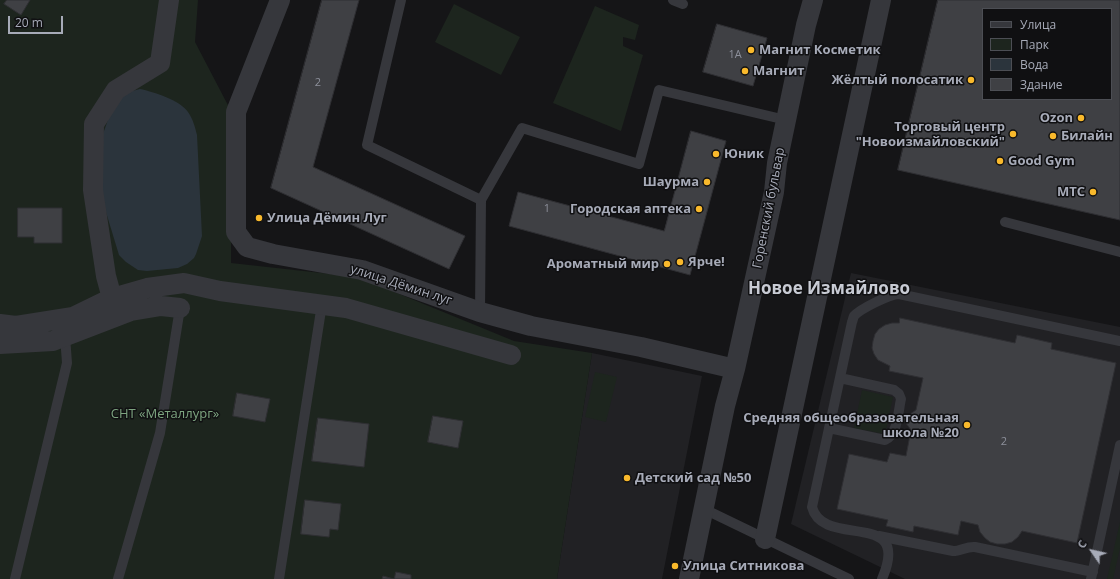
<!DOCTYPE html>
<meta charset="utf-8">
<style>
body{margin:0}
#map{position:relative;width:1120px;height:579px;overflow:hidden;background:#151517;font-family:"Open Sans",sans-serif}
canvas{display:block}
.legend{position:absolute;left:982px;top:8px;width:130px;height:92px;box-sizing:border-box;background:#101012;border:1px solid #4c4e54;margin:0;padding:5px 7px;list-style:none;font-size:12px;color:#a7abb8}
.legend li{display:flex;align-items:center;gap:8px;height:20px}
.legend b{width:20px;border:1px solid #4c4e54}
.north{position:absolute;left:1072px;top:531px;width:40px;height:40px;-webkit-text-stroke:3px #101012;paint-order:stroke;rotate:304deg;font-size:11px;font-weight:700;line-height:16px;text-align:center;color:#a7abb8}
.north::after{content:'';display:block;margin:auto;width:14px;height:18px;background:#a7abb8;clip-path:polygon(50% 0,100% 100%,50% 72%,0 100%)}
.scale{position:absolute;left:8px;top:16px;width:55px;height:18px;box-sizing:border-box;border:2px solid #a7abb8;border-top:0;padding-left:5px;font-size:12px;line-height:14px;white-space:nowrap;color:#a7abb8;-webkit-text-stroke:3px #101012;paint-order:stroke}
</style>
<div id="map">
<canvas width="1120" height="579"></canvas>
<ul class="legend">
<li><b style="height:5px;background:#36373c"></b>Улица</li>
<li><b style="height:11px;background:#1d251e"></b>Парк</li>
<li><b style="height:11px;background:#2b343c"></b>Вода</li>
<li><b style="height:11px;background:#3f4044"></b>Здание</li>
</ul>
<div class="north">С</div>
<div class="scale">20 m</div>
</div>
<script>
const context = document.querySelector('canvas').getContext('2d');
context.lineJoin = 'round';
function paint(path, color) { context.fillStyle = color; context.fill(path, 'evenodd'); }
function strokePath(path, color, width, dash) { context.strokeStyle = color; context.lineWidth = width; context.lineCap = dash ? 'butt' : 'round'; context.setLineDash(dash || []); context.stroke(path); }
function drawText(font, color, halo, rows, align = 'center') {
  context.font = font + ' "Open Sans",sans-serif'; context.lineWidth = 3; context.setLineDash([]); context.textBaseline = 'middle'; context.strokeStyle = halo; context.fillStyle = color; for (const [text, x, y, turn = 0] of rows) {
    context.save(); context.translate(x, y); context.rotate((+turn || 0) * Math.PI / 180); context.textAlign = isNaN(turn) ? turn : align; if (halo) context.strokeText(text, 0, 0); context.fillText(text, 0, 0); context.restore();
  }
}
paint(new Path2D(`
 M851,273L1120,327V579H905L791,524Z
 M592,353L702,376L662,579H557Z`), '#212124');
paint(new Path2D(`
 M0,0H198L195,42L231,111V263L358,277L514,341L592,353L557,579H0Z
 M454,4L520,37L501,75L435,42Z
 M595,6L639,25L635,40L623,37V46L643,55L621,131L553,103Z
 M595,372L617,377L606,422L585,417Z
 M862,390L893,397L885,434L854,428Z
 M1120,522V548L1113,579H1107Z`), '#1d251e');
paint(new Path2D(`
 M140,89C154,92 180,100 188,112C193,119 195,127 197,135L202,236L196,254L194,258L187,264L178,268L147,271L138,270L126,262L119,255L102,199L98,148L109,117L118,101L128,92Z`), '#2b343c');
const building = new Path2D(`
 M7,0H30L21,15L4,4Z
 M322,0H359L313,167L465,236L449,269L271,188Z
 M938,0H1120V220L898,170ZM983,9H1111V99H983Z
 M717,24L767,38L753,86L703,72Z
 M691,131L726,141L690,275L509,226L518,192L664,231Z
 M18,208H62V243H34V237H18Z
 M900,318L1015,343L1017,335L1052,343L1051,349L1116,363L1077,543L1022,531L1018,537L1012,542L1005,544H997L990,542L985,538L980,532L978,525L961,521L958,535L914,526L913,532L886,526L888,520L837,509L849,454L887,462L890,453L906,456L911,430L903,419L916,410L923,378L889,371L890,366L878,360L874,354L872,348L873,341L875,334L879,329L885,325L892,323H899Z
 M237,393L270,399L265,422L233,416Z
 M433,416L463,421L458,448L428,442Z
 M318,418L369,424L364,467L312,461Z
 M305,500L341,504L338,530L330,529L329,537L301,534Z
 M396,572L411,575V579H382L383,576L394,579Z`);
paint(building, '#3f4044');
strokePath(building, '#2f2f33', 1);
strokePath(new Path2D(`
 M401,0L367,145L481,200
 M673,0L683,4
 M1005,222L1120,252
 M480,312L481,200L522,128L639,164L659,90L786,120
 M829,428L885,440C898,434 898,412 901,399L899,394L894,390L840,378
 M704,509L849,579
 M879,536L953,551C961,551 967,546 975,547L1093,572
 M15,579L67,363L65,336
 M118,579L160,433L180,308
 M279,579L322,304
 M882,579C913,507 823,550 812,507L852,322C853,320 853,318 854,316C860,309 890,294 899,294L1120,341
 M1091,579L1120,445`), '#36373c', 10);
strokePath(new Path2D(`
 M280,0L236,112V232L247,247L273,254L362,270L480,312L531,326L641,347L735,369
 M112,298L106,276L93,190L94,124L116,90L160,63L169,0
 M0,324L16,326L73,317L112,298L147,288L184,283L220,291L346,308L511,355
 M0,344L53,341L131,311L161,306L180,308
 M765,539L881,0
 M689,579L725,406L735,369L774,192L777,163L806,25L813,0`), '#36373c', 20);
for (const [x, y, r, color] of [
 [751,50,4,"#f9b92c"],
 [745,71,4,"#f9b92c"],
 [971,80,4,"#f9b92c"],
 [1081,118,4,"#f9b92c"],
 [1013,134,4,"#f9b92c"],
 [1053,136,4,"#f9b92c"],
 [716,154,4,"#f9b92c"],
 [1000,161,4,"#f9b92c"],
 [707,182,4,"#f9b92c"],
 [1093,192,4,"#f9b92c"],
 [699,209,4,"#f9b92c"],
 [259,218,4,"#f9b92c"],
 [680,262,4,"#f9b92c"],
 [667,264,4,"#f9b92c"],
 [967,425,4,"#f9b92c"],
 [627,478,4,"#f9b92c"],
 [675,566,4,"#f9b92c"]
]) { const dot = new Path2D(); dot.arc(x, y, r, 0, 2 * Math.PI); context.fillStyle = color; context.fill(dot); strokePath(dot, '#101012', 1.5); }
drawText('11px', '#8d909b', null, [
 ["1А",735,55],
 ["2",318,83],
 ["1",547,209],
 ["2",1004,442]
]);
drawText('bold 13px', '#a7abb8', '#101012', [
 ["Магнит Косметик",759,50],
 ["Магнит",753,71],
 ["Жёлтый полосатик",963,80,"right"],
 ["Ozon",1073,118,"right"],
 ["Торговый центр",1005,127,"right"],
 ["\"Новоизмайловский\"",1005,142,"right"],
 ["Билайн",1061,136],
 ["Юник",724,154],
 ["Good Gym",1008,161],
 ["Шаурма",699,182,"right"],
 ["МТС",1085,192,"right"],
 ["Городская аптека",691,209,"right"],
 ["Улица Дёмин Луг",267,218],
 ["Ярче!",688,262],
 ["Ароматный мир",659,264,"right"],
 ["Средняя общеобразовательная",959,418,"right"],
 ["школа №20",959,433,"right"],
 ["Детский сад №50",635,478],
 ["Улица Ситникова",683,566]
], 'left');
drawText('13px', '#a7abb8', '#101012', [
 ["Горенский бульвар",769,208,-79],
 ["улица Дёмин луг",401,285,18]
]);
drawText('13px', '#7da480', '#101012', [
 ["СНТ «Металлург»",165,414]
]);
drawText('bold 17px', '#c8cbd4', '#101012', [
 ["Новое Измайлово",829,289]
]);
</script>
